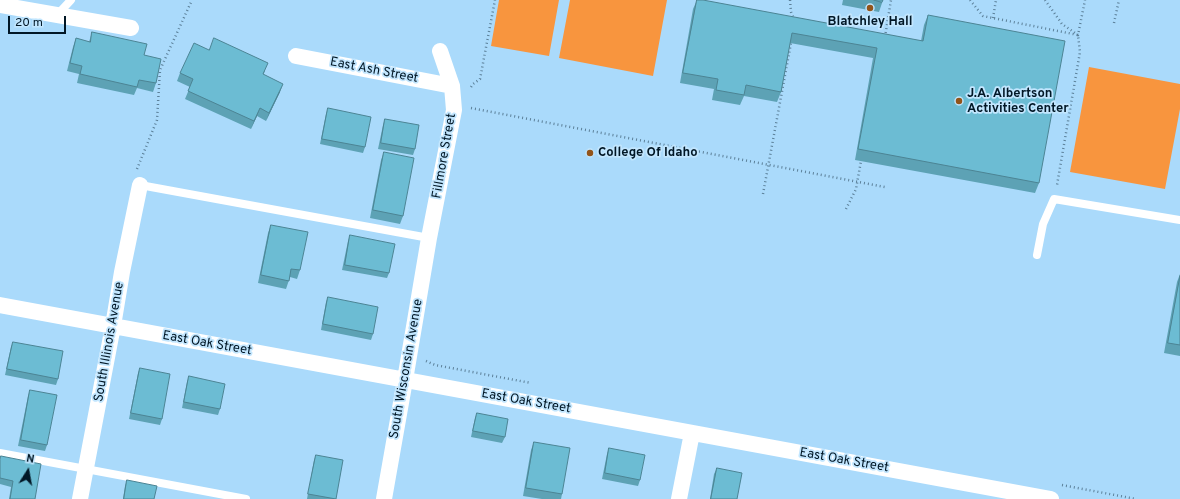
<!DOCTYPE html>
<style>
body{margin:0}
#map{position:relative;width:1180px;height:499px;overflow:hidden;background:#aadafb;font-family:Overpass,sans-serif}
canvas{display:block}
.north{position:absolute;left:8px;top:451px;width:40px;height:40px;-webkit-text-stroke:3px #c2e6fe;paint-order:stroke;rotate:11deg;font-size:11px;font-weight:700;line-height:16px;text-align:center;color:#011726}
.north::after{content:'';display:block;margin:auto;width:14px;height:18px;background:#011726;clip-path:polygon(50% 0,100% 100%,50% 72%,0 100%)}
.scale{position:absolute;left:8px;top:16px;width:58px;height:18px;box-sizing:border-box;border:2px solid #011726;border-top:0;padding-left:5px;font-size:12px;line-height:14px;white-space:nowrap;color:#011726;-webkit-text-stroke:3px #c2e6fe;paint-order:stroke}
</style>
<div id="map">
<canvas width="1180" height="499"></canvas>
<div class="north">N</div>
<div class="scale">20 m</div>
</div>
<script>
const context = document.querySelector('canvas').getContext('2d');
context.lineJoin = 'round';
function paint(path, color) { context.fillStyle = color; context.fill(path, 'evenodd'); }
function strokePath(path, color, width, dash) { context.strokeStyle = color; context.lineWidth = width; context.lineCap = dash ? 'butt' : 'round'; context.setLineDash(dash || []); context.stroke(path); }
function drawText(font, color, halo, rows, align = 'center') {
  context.font = font + ' Overpass,sans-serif'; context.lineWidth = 3.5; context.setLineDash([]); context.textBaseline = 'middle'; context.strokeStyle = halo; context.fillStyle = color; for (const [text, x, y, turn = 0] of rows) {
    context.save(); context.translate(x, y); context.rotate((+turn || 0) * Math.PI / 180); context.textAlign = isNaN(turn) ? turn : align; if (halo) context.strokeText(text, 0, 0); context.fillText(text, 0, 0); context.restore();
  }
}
paint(new Path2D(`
 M499,0H559L549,56L491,46Z
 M570,0H667L653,76L559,58Z
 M1089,67L1180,84V109L1165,189L1070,172Z`), '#f8953e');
strokePath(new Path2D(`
 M790,0L791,12L794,19
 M970,0L983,16L1078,35L1080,52L1057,185
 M1045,0L1062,24L1078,35L1085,0
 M993,18L996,0
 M1114,23L1119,0
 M885,37L891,0
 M471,87L473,84L480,79L495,0
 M471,108L885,187
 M137,169L157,120L160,70L192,0
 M763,194L791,43
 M846,209L856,189L861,161
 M426,361L435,365L531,383
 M1062,485L1136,499`), '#5c8099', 2.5, [1, 3]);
strokePath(new Path2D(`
 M57,15L71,0
 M140,185L429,238
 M1037,255L1043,224L1054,199L1180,220
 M0,453L246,499`), '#fff', 8);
strokePath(new Path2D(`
 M0,5L131,28
 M296,56L452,86
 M0,305L1051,499
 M80,499L113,326L122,272L140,185
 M384,499L405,380L429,238L454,110L452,86L440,51
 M679,499L692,433`), '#fff', 16);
paint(new Path2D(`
 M697,0L921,41L924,25L928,15L1039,183L1035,193L855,160L873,58L790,43L781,92L777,102L744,96L740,105L712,100L714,89L680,83L693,9Z
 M843,0H883L879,12L842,5Z
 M92,32L144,55L156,83L153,92L137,88L134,95L77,83L79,74L67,71L73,47L76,38L89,42Z
 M209,50L265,71L263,75L280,92L266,121L257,116L251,129L185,99L190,87L177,81L180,73Z
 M328,108L365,147L363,153L320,144L326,114Z
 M385,119L415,149L413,155L378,149L383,125Z
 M384,152L403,216L400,224L370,218L381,160Z
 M271,225L300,270L297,279L290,277L286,289L258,283L268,233Z
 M350,235L389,273L387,278L342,270L348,241Z
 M1180,274V356L1164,353L1177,282Z
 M328,297L373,334L371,340L321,330L326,302Z
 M13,342L58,379L56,385L5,375L11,347Z
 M140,368L162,419L160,425L129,419L138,373Z
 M189,376L220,409L218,415L182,408L187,382Z
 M30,390L47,445L45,451L18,446L28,396Z
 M477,413L505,437L502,443L471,437L475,418Z
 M534,442L562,494L561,499H542L523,496L531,450Z
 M609,448L640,480L638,486L602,479L607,454Z
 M316,455L336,499H307L314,460Z
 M0,460L35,499H9L11,487L0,484Z
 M717,468L737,499H710L714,474Z
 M127,480L154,499H123L125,486Z`), '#5da2b5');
paint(new Path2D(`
 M283,84L280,92L266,121L269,113Z
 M260,108L257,116L251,129L254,121Z`), '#4c8494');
const building = new Path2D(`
 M697,0H703L923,41L928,15L1065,41L1039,183L858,149L877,48L792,33L781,92L746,85L744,95L716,90L718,79L683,73Z
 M874,0H883L882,2Z
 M92,32L147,44L144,55L161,59L156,83L139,80L137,87L80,74L82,66L70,63L76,38L90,42Z
 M214,38L268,63L263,74L283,84L269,113L260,108L254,121L188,91L193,79L180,73L194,43L209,50Z
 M328,108L371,117L365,147L322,139Z
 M385,119L419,125L415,149L381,143Z
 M384,152L414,158L403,216L373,210Z
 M271,225L308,232L300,270L291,269L289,281L261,275Z
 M350,235L395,244L389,273L345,265Z
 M1180,276V345L1168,343Z
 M328,297L378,307L373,334L323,324Z
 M13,342L63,351L58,379L7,369Z
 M140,368L170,374L162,419L131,413Z
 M189,376L225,384L220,409L184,402Z
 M30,390L57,395L47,445L21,440Z
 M477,413L508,419L505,437L473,431Z
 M534,442L570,448L562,494L526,488Z
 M609,448L645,455L640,480L605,473Z
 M316,455L343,460L336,499L308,494Z
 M1,456L41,464L35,499H10L13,481L0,478V460Z
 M717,468L742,473L737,499H711Z
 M127,480L157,486L154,499H124Z`);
paint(building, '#6cbcd3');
strokePath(building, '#4c8494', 1);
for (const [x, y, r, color] of [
 [870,8,4,"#92541a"],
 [959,101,4,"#92541a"],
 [590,153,4,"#92541a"]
]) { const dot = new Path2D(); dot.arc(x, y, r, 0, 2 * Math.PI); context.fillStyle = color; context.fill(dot); strokePath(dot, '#c2e6fe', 1.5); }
drawText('bold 13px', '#011726', '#c2e6fe', [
 ["Blatchley Hall",870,22,"center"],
 ["J.A. Albertson",967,94],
 ["Activities Center",967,109],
 ["College Of Idaho",598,153]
], 'left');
drawText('13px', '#011726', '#c2e6fe', [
 ["East Ash Street",374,71,11],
 ["Fillmore Street",445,156,-80],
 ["South Illinois Avenue",110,342,-80],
 ["East Oak Street",207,344,10],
 ["South Wisconsin Avenue",407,369,-80],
 ["East Oak Street",526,402,10],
 ["East Oak Street",844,461,10]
]);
</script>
